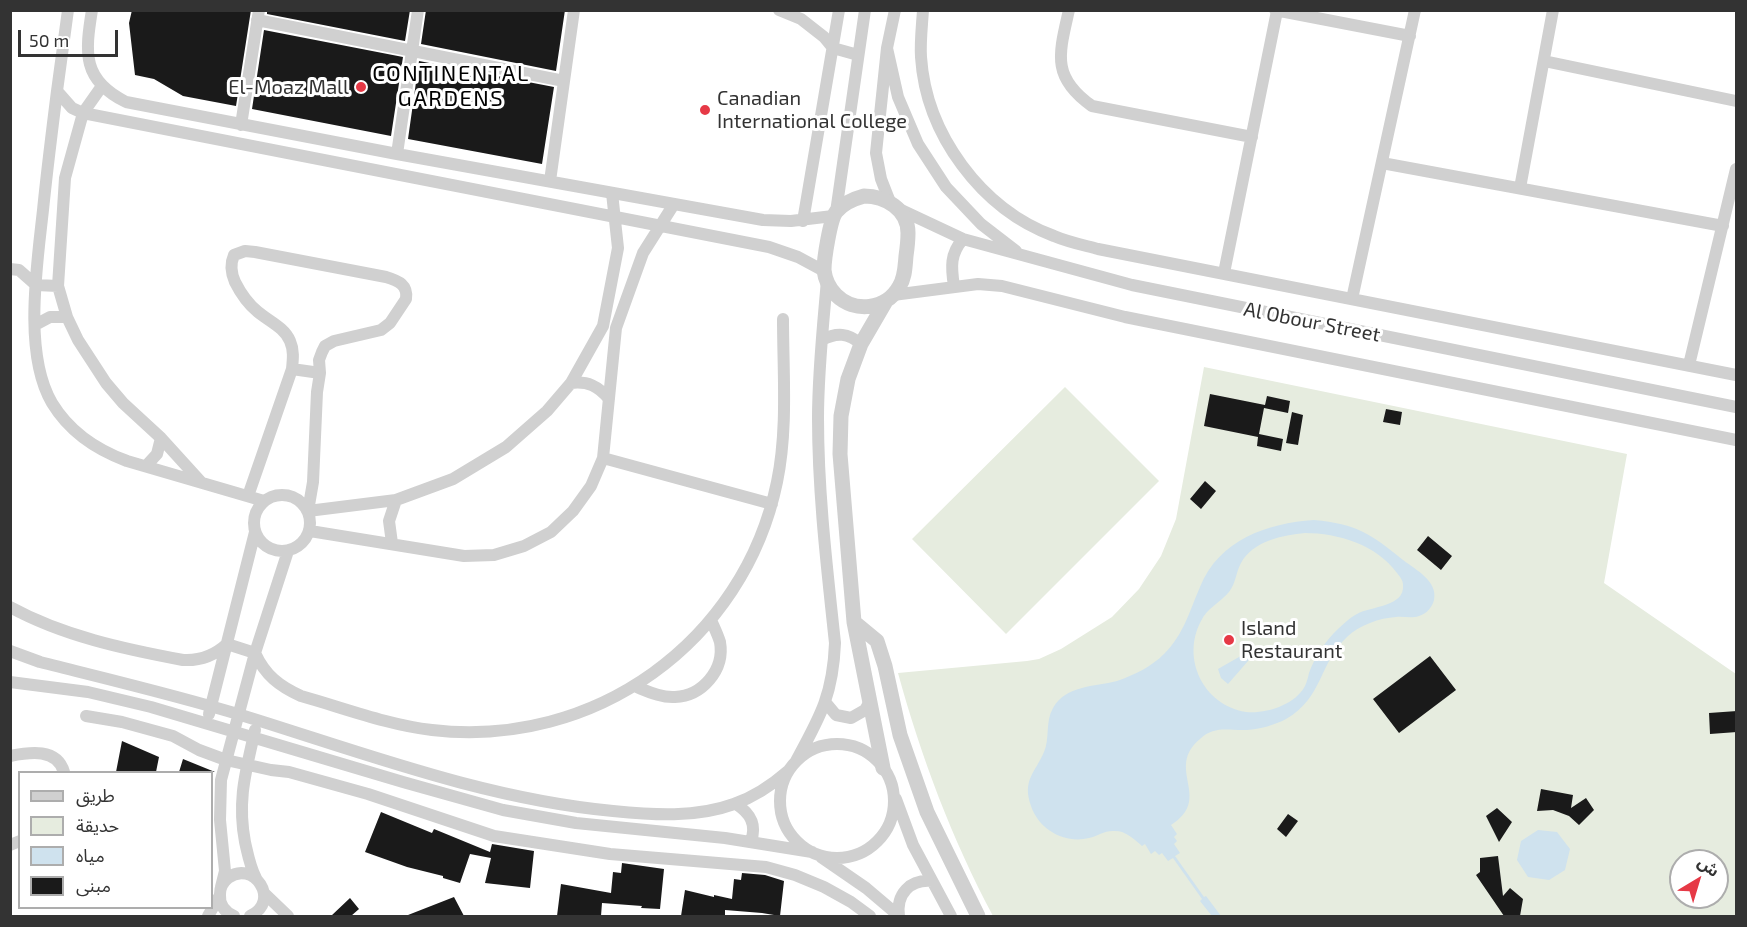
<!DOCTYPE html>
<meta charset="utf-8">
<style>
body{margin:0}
#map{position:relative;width:1747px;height:927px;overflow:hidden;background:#fff;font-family:"Exo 2","Noto Sans Arabic",sans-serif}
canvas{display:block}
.frame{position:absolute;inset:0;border:12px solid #333;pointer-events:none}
.legend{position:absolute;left:18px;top:771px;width:195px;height:138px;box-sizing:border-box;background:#fff;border:2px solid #adadad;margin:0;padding:8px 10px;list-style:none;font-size:18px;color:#333}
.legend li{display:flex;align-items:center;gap:12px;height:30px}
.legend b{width:30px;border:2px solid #adadad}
.north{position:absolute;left:1669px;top:849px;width:60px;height:60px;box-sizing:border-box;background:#fff;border:2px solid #adadad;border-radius:50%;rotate:38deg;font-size:16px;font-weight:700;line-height:24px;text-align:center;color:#333}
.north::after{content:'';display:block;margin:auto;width:21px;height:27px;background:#e63946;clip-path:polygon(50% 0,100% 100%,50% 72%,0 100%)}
.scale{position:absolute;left:18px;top:30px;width:100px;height:27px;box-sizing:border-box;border:3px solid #333;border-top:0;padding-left:8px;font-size:18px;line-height:21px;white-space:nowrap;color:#333;-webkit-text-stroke:4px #fff;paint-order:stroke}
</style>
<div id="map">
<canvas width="1747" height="927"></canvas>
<div class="frame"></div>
<ul class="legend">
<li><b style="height:8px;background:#d0d0d0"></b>طريق</li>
<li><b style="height:16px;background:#e6ecdf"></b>حديقة</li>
<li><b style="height:16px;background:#cfe2ee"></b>مياه</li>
<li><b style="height:16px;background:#1a1a1a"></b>مبنى</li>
</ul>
<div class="north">ش</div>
<div class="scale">50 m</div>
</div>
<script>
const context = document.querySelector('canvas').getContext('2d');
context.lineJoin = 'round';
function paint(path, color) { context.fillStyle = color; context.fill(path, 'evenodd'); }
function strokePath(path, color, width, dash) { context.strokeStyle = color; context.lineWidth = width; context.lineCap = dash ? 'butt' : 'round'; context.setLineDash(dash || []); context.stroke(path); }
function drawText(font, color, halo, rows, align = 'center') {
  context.font = font + ' "Exo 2",sans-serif'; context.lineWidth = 6; context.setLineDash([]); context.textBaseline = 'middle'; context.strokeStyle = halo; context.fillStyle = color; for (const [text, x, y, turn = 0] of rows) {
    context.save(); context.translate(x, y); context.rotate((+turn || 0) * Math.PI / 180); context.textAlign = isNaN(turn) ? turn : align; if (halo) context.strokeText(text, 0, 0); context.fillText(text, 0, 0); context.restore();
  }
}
paint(new Path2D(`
 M1204,367L1627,454L1604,583L1736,674V916H993C952,839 921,757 898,673L1027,661L1039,659L1061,649L1112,617L1139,589L1161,556L1176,519ZM1681,861H1717V897H1681Z
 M1065,387L1159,481L1006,634L912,539Z`), '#e6ecdf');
paint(new Path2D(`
 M1314,520C1357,524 1371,534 1403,560C1416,570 1438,581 1434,600C1432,608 1426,614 1419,616C1411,619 1404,616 1396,617C1380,618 1359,625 1347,637C1319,663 1323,698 1286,719C1275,725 1260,729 1247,730C1229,731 1215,725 1200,739C1164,769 1214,798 1171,825L1177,834L1174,837L1177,841L1174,844L1180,853L1175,856L1204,897L1206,896L1221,916H1212L1200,901L1202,899L1173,858L1168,861L1162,853L1159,855L1155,851L1151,854L1145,844L1142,846C1134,839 1126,831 1115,831C1105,830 1098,836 1089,838C1065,844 1039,830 1031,806C1022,780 1035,773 1044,752C1050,738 1045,722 1053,708C1066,685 1094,687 1117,681C1134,675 1151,667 1164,654C1184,634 1189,612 1200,587C1219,540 1267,523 1314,520ZM1305,533C1338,533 1377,545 1397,573C1400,577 1403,580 1403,585C1405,607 1371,606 1357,614C1349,618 1340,627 1333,634C1323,645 1314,659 1309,673C1308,677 1307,682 1305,686C1295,705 1266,714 1246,712C1203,705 1181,658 1201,621C1207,608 1220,603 1229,592C1236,583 1236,572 1241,563C1253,541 1283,535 1305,533Z
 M1253,649L1255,650V653L1228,684L1221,678L1218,669Z
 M1538,830L1557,832L1570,849L1565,870L1549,880L1528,877L1517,860L1521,841Z`), '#cfe2ee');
paint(new Path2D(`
 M132,10H251L236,106L183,96L154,79L135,75L129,23Z
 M267,10H410L405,41L267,14Z
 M426,10H565L556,71L421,44Z
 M264,30L403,57L391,136L252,109Z
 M419,61L554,87L542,164L408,139Z
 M1210,394L1265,405L1267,396L1290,401L1288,413L1264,408L1259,434L1283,439L1281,451L1257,446L1258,437L1204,426Z
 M1386,409L1402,412L1400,425L1383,422Z
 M1292,412L1303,415L1298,445L1286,443Z
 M1205,481L1216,491L1201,509L1190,499Z
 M1428,536L1452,556L1441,570L1417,550Z
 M1430,656L1456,690L1399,733L1373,699Z
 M1737,711V732L1710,734L1709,713Z
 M122,741L159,757L156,772H116Z
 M183,759L215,772H179Z
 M1541,789L1573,795L1571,808L1586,798L1594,810L1579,825L1569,816L1553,810L1537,811Z
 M1497,808L1512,822L1499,842L1486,816Z
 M381,812L432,833L434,829L490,852L492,844L534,851L530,888L485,883L491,858L470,854L460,883L443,878V876L407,867L365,852Z
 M1288,814L1298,821L1286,837L1277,829Z
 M1498,856L1503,896L1510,888L1523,899L1520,916H1504L1476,875L1480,872V858Z
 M622,863L664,869L660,909L641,908L642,906L602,903L601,916H557L561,884L611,893L613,872L621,873Z
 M742,873L765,875L784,881L780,916L762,913L725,910V916H681L685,890L714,897V895L732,899L734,879L741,880Z
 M454,897L464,916H409L408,915Z
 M350,898L359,909L351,916H331Z`), '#1a1a1a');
strokePath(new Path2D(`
 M68,10L57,91L72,108L83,113L769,247L798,257L824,271
 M92,10C85,53 82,80 126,102L397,154L763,220L791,221L833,216
 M779,10L801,19L824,37L833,48L858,55
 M923,10C922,26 920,42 921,57C926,134 981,209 1054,236C1068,242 1083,245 1098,249L1736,375
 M1069,10C1059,54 1051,77 1092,106L1252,137
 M1275,10L1410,36
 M257,20L564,81
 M887,48L898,97L918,144L946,187L981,224L1016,251
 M1544,61L1736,101
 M102,86L83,113L65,178L58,286L67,317L78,340L106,383L123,403L161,438L201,482
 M57,91C52,131 47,170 43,210C37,265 23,354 52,403C69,431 97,450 127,461L264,501
 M241,125L259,10
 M397,154L418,10
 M1382,163L1723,226
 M550,181L574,10
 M1520,188L1553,10
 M890,202L881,179L876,153L887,48L895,10
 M899,209L963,239L1132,285L1736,407
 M836,212L865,10
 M803,221L839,10
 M10,269L19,270L36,285L58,286
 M1224,273L1277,11
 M954,286C951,267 950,254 963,239
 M893,295L978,284L1002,286L1125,317L1736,440
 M1352,299L1415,10
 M35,325L50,317H67
 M822,340C837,332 848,333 861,344
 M1689,365L1736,169
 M292,369L320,373
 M571,383C588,381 598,386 609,399
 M603,458L772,504
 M146,466L157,454L161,438
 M254 523a28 28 0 1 1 56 0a28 28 0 1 1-56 0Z
 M248,496L292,369C293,359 294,350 290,341C285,328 269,321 258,312C248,304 241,294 235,282C231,273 230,264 234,255L245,251L255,252L386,277C399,281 408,285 406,299L390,323L381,330L334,341L325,346L322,352L319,360L320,373L317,392L313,482L308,511L396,500L453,479L506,447L547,411L571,383L603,326L618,248L612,193
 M310,531L464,556L494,555L524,546L551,532L573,511L591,486L603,458L616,328L643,253L674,204
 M392,543L389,521L396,500
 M10,607C63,636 124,649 183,660C200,661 214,656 227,644L255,653C265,675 279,686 301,696C344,708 388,725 432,730C594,749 744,642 777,482C788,429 783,373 783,319
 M10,651L40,662C107,679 175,695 241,715C364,753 485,799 613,811C653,815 696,818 734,804C754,797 772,785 788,771
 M10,682L88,692L151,707L403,782L503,810L576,823L725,838L812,852
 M634,686C647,691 661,698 675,697C702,696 725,670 720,642C718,635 714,627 711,620
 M826,703L836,715L851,718L865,710L869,703
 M209,714L255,532
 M86,716L122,722L173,736L199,750L226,760L271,770L289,772L368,794L494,836L610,854L766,867L795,875L824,887L851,902L870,916
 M255,730C246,771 237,800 245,842C248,855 250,867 256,878
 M780 801a57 57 0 1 1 114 0a57 57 0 1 1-114 0Z
 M10,756C30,752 57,748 64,772
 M796,761C820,717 833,695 835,643C827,568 818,493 818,418C818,372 823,326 827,280
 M896,799L913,845L951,916
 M736,804C750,813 757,824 751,841
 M10,845L20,841
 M821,857L866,888L899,916
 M221,887L225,871L220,820L221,780L255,653L288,551
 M264,893L288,916
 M208,916L219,897
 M234,916C225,912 219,905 220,894C220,887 223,882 228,878C253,859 282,901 250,916
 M899,916C896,894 910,879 932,881`), '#d0d0d0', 12);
strokePath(new Path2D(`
 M864,196C885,196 908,209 908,233C908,241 907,249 906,256C905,267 905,278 899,287C886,310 854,313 836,295C829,288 825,279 824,270C824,259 830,220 836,212C843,203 853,199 864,196Z
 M854,622L877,641L885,666L900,735L927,812L978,916
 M883,768L854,622L840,454L841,416L848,379L861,344L886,301`), '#d0d0d0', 15);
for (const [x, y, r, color] of [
 [361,87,6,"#e63946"],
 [705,110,6,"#e63946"],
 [1229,640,6,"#e63946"]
]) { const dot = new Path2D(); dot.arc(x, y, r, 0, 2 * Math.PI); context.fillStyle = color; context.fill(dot); strokePath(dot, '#fff', 2); }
drawText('20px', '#333', '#fff', [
 ["El-Moaz Mall",349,87,"right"],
 ["Canadian",717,98],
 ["International College",717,121],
 ["Island",1241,628],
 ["Restaurant",1241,651]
], 'left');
drawText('20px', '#333', '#fff', [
 ["Al Obour Street",1312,322,11]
]);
context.letterSpacing = '1.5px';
drawText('22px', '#000', '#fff', [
 ["CONTINENTAL",451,74],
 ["GARDENS",451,99]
]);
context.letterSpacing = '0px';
</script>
